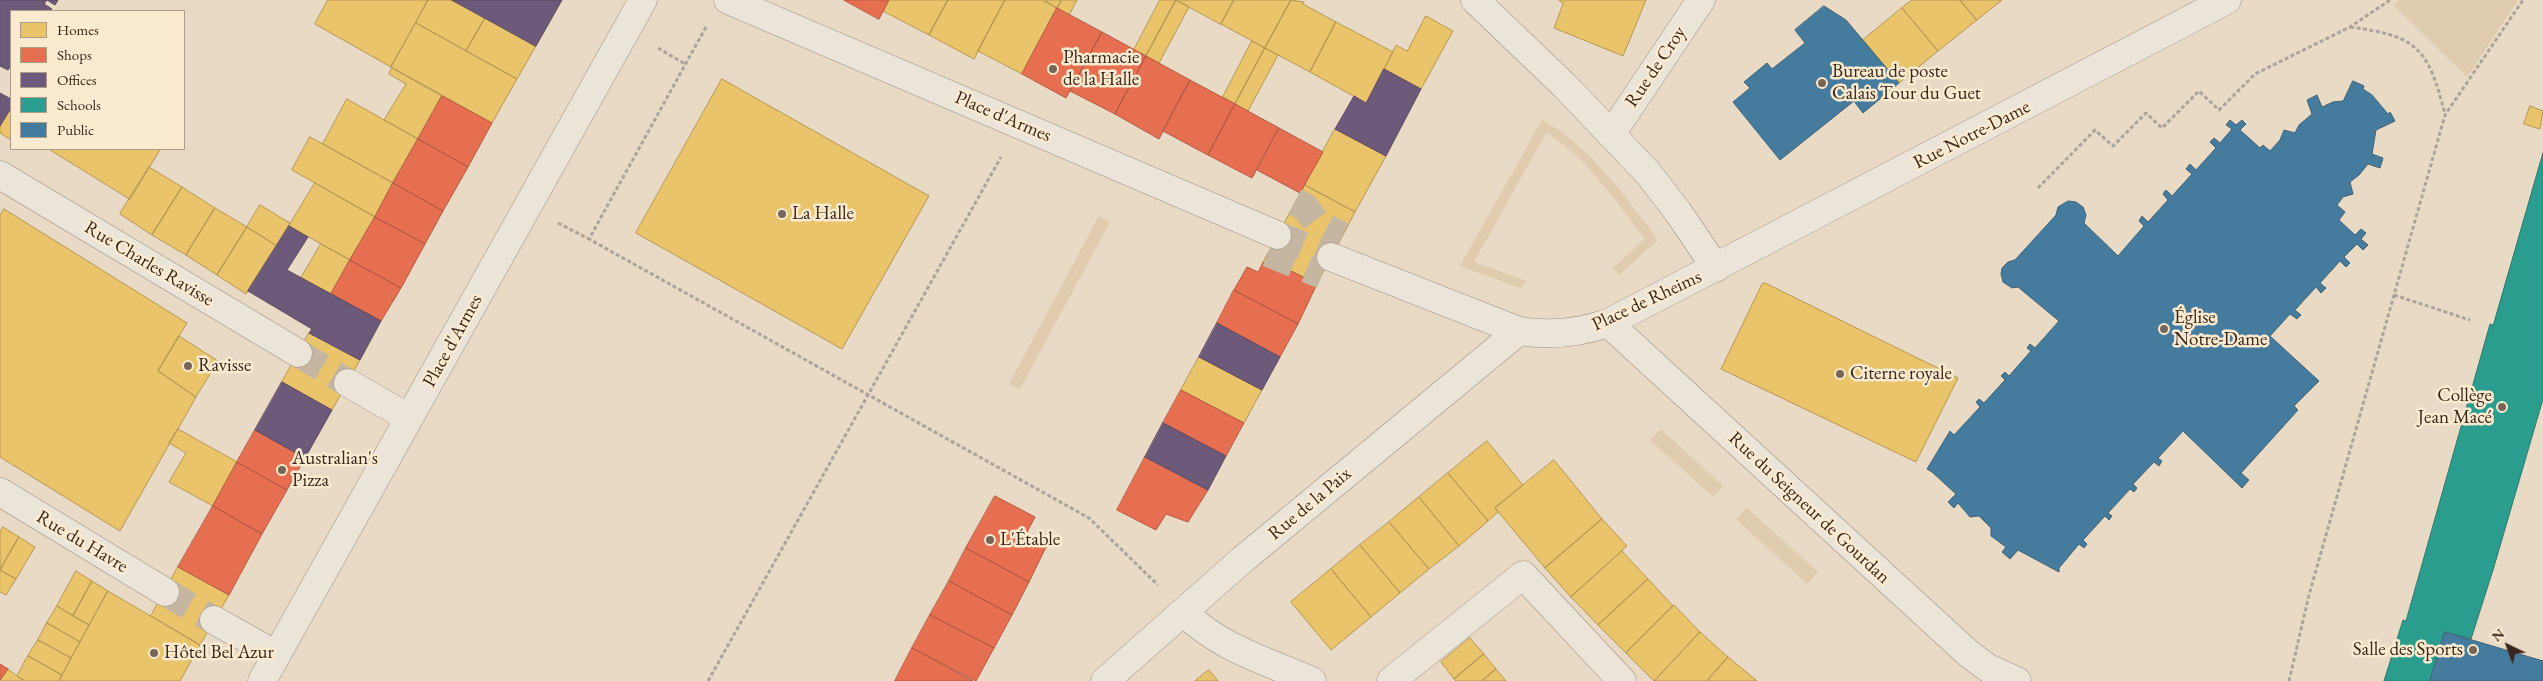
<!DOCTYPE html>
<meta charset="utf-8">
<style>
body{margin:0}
#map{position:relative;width:2543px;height:681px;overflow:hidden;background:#e8dac4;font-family:"EB Garamond",serif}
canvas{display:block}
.legend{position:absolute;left:10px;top:10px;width:175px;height:140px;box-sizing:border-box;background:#faeacf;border:1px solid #ad9c87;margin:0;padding:6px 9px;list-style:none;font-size:15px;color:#3a271c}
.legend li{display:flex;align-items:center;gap:10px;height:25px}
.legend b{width:25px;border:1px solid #ad9c87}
.north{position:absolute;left:2483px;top:621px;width:50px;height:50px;-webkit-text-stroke:4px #faeacf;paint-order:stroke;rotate:318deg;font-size:14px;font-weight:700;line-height:20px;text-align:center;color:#3a271c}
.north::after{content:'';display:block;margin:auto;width:18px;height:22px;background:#3a271c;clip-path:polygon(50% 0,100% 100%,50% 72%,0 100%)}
</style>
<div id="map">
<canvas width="2543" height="681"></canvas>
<ul class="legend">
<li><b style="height:14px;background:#e9c46a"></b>Homes</li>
<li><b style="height:14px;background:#e76f51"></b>Shops</li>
<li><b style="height:14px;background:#6d597a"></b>Offices</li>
<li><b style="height:14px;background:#2a9d8f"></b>Schools</li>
<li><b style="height:14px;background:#457b9d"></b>Public</li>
</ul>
<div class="north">N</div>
</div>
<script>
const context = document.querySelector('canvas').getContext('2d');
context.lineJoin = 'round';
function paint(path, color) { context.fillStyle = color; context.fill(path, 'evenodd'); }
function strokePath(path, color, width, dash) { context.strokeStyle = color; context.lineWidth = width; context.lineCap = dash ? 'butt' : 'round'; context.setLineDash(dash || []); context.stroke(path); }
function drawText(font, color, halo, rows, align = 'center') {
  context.font = font + ' "EB Garamond",serif'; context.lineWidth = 5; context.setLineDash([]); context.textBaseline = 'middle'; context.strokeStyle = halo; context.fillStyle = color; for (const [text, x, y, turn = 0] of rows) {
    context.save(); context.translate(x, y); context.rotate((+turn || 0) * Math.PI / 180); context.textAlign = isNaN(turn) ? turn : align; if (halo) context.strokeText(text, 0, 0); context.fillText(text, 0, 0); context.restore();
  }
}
paint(new Path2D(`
 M2400,0H2518L2467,77L2393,5Z
 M1542,120C1591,146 1625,197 1658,240L1619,275L1613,268L1645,239C1619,205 1583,153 1546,133L1474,262L1527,281L1521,288L1460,266Z
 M1099,216L1110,222L1020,389L1009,384Z
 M1661,429L1723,486L1713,497L1650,440Z
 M1747,508L1818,572L1807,584L1736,519Z`), '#dfcbad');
const homes = new Path2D(`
 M328,0H428L391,67L315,24Z
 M428,0H452L485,18L466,51L416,23Z
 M889,0H948L929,35L883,11Z
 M948,0H1005L974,59L929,35Z
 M1005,0H1042L1057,8L1022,74L978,51Z
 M1045,0H1062L1057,8Z
 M1062,0H1077L1069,15L1057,8Z
 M1160,0H1176L1146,56L1134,50Z
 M1176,0L1189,7L1159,63L1146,56Z
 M1176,0H1234L1221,24Z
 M1234,0H1291L1265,48L1221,24Z
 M1291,0L1304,2L1303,4L1336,22L1310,72L1265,48Z
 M1559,0H1646L1623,56L1554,28L1563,4Z
 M1912,0H1960L1977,20L1938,51L1902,8Z
 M1960,0H2002L1977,20Z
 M1902,8L1938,51L1899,83L1863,40Z
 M1426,16L1453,31L1421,89L1384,69L1396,45L1407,51Z
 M485,18L536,46L517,79L466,51Z
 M1336,22L1393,52L1366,103L1310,72Z
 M416,23L517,79L492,123L391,67Z
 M1252,41L1265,48L1235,104L1223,97Z
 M1265,48L1278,55L1248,111L1235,104Z
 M392,68L442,96L418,139L384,120L406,84L389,74Z
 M722,79L929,196L842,349L636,233Z
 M347,99L418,139L393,183L323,144Z
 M2530,106L2543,111L2540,129L2524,124Z
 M11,108V140L0,133V126Z
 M1335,129L1386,156L1355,212L1305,185Z
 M310,137L393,183L375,217L292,170Z
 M49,149H159L160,150L130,199Z
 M149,167L182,187L152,235L120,214Z
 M315,183L375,217L350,260L289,226Z
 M1305,185L1355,212L1317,284L1293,272L1263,263Z
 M182,187L215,208L186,255L152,235Z
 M260,205L290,223L277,246L247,227Z
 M215,208L247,227L217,275L186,255Z
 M4,209L187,323L158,371L196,397L120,531L0,457V216Z
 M247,227L277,246L246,294L217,275Z
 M321,244L350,260L331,294L301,278Z
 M1765,283L1958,378L1916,462L1721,369L1762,284Z
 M309,333L360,360L332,410L282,382Z
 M179,336L218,361L196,397L158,371Z
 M1199,357L1262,390L1244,423L1181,390Z
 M178,429L237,462L213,506L169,482L186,453L169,443Z
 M1487,441L1523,485L1495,508L1498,512L1488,521L1448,473Z
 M1554,460L1602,519L1545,568L1495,508Z
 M1448,473L1488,521L1459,546L1419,497Z
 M1419,497L1459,546L1429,569L1389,522Z
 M1602,519L1627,546L1571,597L1545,568Z
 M1389,522L1429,569L1400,593L1360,545Z
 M3,527L19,537L0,570V532Z
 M19,537L35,547L16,579L0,570Z
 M1360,545L1400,593L1371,617L1331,569Z
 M1622,551L1648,579L1598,625L1571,597Z
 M178,567L229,595L200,645L151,616Z
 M1331,569L1371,617L1331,650L1291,602Z
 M0,570L16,579L6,595L0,592Z
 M76,571L92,581L73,616L57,606Z
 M1648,579L1673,606L1626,653L1598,625Z
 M92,581L108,591L89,625L73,616Z
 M108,591L200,645L180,681H59Z
 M1674,605L1700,632L1654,681L1626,653Z
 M57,606L89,625L80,642L47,623Z
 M47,623L80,642L71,658L38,640Z
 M1700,632L1728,657L1707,681H1655Z
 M1470,638L1484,654L1454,679L1441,662Z
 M38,640L71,658L62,675L28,656Z
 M1484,654L1496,669L1482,681H1456L1454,679Z
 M28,656L62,675L59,681H25L17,676Z
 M1728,657L1757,681H1707Z
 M8,669L17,676L25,681H0Z
 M1496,669L1506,681H1482Z
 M1209,670L1218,681H1195Z`);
paint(homes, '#e9c46a');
strokePath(homes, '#b49553', 1);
const shops = new Path2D(`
 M844,0H889L879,19Z
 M1057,8L1102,32L1066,98L1022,74Z
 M1102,32L1146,56L1115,114L1070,91Z
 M1146,56L1190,80L1159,139L1115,114Z
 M1190,80L1235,104L1208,155L1163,131Z
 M442,96L492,123L468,167L418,139Z
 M1235,104L1279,128L1252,178L1208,155Z
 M1279,128L1323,152L1300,193L1257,170Z
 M418,139L468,167L443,211L393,183Z
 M393,183L443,211L425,244L375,217Z
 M375,217L425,244L401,288L350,260Z
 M350,260L401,288L381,321L331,294Z
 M1263,263L1293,272L1317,284L1298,324L1234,290L1247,267L1258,272Z
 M1234,290L1298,324L1280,357L1217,323Z
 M1181,390L1244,423L1226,456L1163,423Z
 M255,430L305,458L287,490L237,462Z
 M1145,457L1208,490L1188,522L1166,514L1156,530L1117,510Z
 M237,462L287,490L262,534L213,506Z
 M995,496L1035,517L1026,534L1041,541L1040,545L1046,547L1029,582L966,548Z
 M213,506L262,534L229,595L178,567Z
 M966,548L1029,582L1012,615L949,581Z
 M949,581L1012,615L994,648L930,615Z
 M930,615L994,648L976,681L912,648Z
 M912,648L973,681H895Z
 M0,664L8,669L0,680Z`);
paint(shops, '#e76f51');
strokePath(shops, '#b35941', 1);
const offices = new Path2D(`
 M0,0H58L55,5L47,0L44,4L52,9L50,11H11V65L8,70L0,66Z
 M452,0H562L536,46Z
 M1384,69L1421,89L1386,156L1335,129L1354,96L1366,103Z
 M0,93L11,99V108L0,126Z
 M289,226L308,237L287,270L381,321L360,360L309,333L312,329L248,291Z
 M1217,323L1280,357L1262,390L1199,357Z
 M282,382L332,410L305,458L255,430Z
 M1163,423L1226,456L1208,490L1145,457Z`);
paint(offices, '#6d597a');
strokePath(offices, '#5e4a5e', 1);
const schools = new Path2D(`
 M2543,153V399L2493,570L2471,639L2445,632L2430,681H2384L2403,620L2406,621L2490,324L2493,325Z`);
paint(schools, '#2a9d8f');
strokePath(schools, '#2f7a6c', 1);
const public = new Path2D(`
 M1824,6L1846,20L1899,83L1863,113L1854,101L1780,160L1733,102L1750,88L1744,82L1767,63L1772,69L1805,43L1795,30Z
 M2353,81L2364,86L2363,89L2372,95L2388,114L2390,112L2395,121L2376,130L2372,154L2383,158L2380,168L2368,164L2359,175L2350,182L2353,194L2343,197L2337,205L2345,212L2339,220L2355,235L2361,229L2366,233L2361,239L2368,245L2363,250L2357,244L2344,257L2350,263L2346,267L2340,261L2320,283L2326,288L2321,293L2316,287L2295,310L2301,315L2297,319L2290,314L2270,336L2319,381L2294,406L2298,410L2241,473L2249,480L2242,488L2183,431L2158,458L2162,461L2159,466L2154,462L2133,484L2137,488L2134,492L2130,489L2108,513L2112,516L2109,520L2105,516L2083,540L2087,544L2084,548L2079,544L2059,568V572L2018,550L2010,559L2002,552L2006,547L1991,536V528L1979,516L1970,517L1958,503L1954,508L1948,502L1956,494L1932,472L1927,469L1950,431L1954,435L1980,407L1976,402L1979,399L1984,403L2005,380L2001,376L2005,372L2009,376L2031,351L2027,348L2030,344L2035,348L2059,321L2018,287L2012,288L2003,282L2001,274L2002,268L2008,262L2015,260L2056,215L2058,207L2068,201L2076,202L2083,207L2086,215L2084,223L2118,256L2144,226L2139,221L2142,216L2148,222L2168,200L2163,194L2166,190L2172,196L2192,174L2186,169L2190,164L2196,170L2216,148L2210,142L2214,138L2220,143L2232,129L2226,125L2230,120L2236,125L2242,120L2246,124L2240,130L2260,148L2263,145L2270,151L2280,140L2284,130L2295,133L2299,125L2312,114L2307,100L2317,95L2322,107L2333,102L2343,101Z
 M2445,632L2543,661V681H2430Z`);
paint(public, '#457b9d');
strokePath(public, '#426276', 1);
strokePath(new Path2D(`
 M1295,202L1305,207L1317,223L1342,236
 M1277,235L1331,257
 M1268,253L1322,275
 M298,353L348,383
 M165,592L214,620`), '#c5b6a2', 28, [28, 14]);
const minor = new Path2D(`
 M728,0L1277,235
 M1475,0L1565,86L1648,173L1678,212L1716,268
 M1612,133L1701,0
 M0,175L298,353
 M1331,257L1519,331C1550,336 1579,333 1608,323L2227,0
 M1608,323L1969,654L1988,668L2017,681
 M348,383L409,418
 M0,492L165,592
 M1184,612C1217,647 1269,662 1312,681
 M214,620L276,655
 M262,681L643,0
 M1105,681L1242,560L1519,331
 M1391,681L1523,575L1622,681`);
strokePath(minor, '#9b9184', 29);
strokePath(new Path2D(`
 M706,27L589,239L1089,518L1158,585
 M2350,27C2419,36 2428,49 2445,114
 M658,48L685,64
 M2038,188L2095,130L2113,146L2146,113L2162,128L2199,91L2219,110L2255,74L2350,27L2390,0
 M558,223L589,239
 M2394,295L2470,320
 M708,681L1001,157
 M2289,681L2309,595L2445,115L2523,0`), '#aca49a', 3, [4, 2.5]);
strokePath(minor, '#ebe4d9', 28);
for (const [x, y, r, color] of [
 [1053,69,5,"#776657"],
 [1822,83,5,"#776657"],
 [782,214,5,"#776657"],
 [2164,329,5,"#776657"],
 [188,366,5,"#776657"],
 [1840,374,5,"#776657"],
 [2502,407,5,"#776657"],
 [282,470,5,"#776657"],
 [990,540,5,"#776657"],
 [2473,650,5,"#776657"],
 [154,653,5,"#776657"]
]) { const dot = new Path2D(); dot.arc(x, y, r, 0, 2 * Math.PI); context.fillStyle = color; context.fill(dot); strokePath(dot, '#faeacf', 2); }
drawText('19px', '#3a271c', '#faeacf', [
 ["Pharmacie",1063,58],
 ["de la Halle",1063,80],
 ["Bureau de poste",1832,72],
 ["Calais Tour du Guet",1832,94],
 ["La Halle",792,214],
 ["Église",2174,318],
 ["Notre-Dame",2174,340],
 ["Ravisse",198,366],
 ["Citerne royale",1850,374],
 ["Collège",2492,396,"right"],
 ["Jean Macé",2492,418,"right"],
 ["Australian's",292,459],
 ["Pizza",292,481],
 ["L'Étable",1000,540],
 ["Salle des Sports",2463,650,"right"],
 ["Hôtel Bel Azur",164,653]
], 'left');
drawText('19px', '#3a271c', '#faeacf', [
 ["Rue de Croy",1656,67,-56],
 ["Place d'Armes",1003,117,23],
 ["Rue Notre-Dame",1972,135,-27],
 ["Rue Charles Ravisse",149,264,31],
 ["Place de Rheims",1647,301,-25],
 ["Place d'Armes",453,341,-61],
 ["Rue de la Paix",1310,504,-40],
 ["Rue du Seigneur de Gourdan",1809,508,43],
 ["Rue du Havre",82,542,31]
]);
</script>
